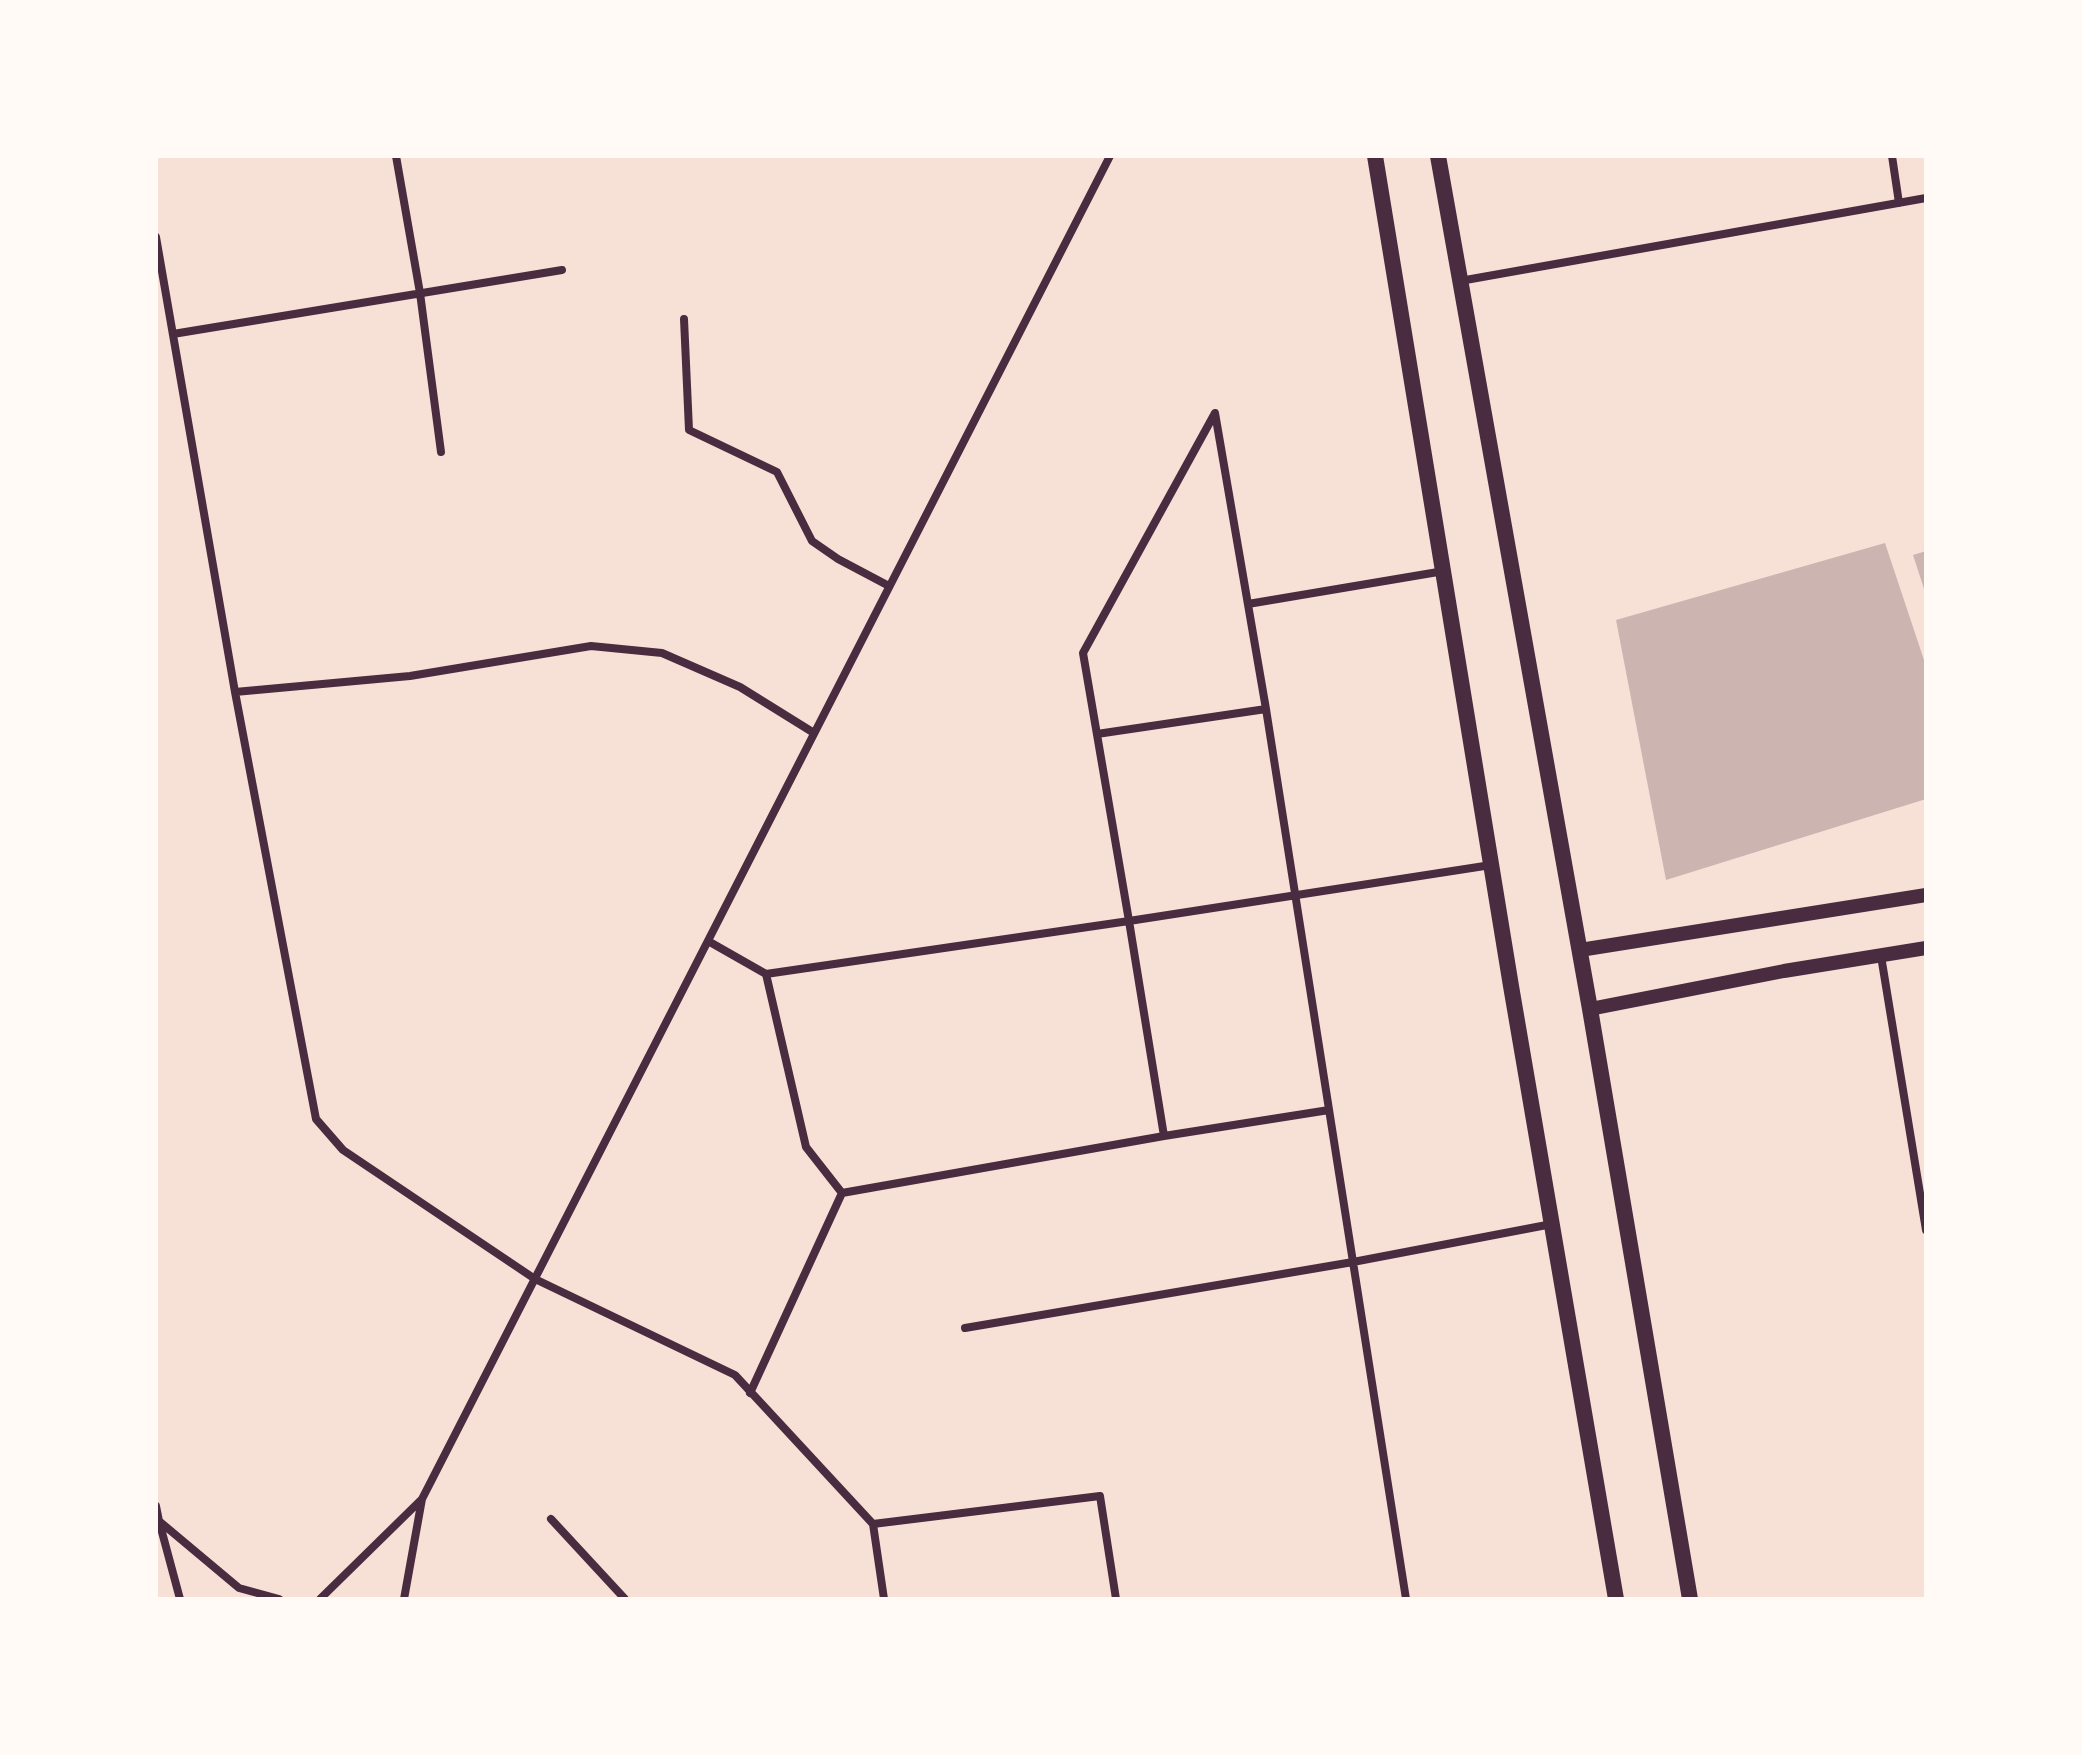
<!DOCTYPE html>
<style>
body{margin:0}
#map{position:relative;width:2082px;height:1755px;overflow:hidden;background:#f7e1d7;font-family:Barlow,sans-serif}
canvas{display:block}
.frame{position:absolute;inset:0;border:158px solid #fffaf5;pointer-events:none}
</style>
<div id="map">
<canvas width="2082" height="1755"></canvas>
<div class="frame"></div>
</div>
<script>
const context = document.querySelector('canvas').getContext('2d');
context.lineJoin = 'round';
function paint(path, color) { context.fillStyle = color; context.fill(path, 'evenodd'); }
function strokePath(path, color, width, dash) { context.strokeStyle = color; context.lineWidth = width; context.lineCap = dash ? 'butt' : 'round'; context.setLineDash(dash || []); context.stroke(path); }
paint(new Path2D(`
 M1885,543L1926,666V799L1666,880L1616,620Z
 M1926,551V592H1925L1913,555Z`), '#ccb4b1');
strokePath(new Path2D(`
 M396,156L420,293L441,452
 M1892,156L1899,203
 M156,237L235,692L316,1119L343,1150L535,1279L735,1375L873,1524L884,1599
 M1460,281L1926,198
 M684,319L689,430L777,472L812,541L838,559L889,586
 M173,334L562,270
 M1248,604L1444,571
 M235,692L410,676L591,646L662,653L740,687L814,733
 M1266,709L1406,1599
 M1097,734L1266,709L1215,413L1083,653L1129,921L1491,865
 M708,941L766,974L806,1147L842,1193L750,1393
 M1881,956L1926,1230
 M766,974L1129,921L1164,1136
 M842,1193L1164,1136L1329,1110
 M965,1328L1353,1262L1552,1224
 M422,1499L1110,156
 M156,1506L159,1521
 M551,1519L625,1599
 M873,1524L1100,1496L1116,1599
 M180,1599L159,1521L239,1588L279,1599
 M320,1599L422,1499L404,1599`), '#4a2c40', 8);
strokePath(new Path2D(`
 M1580,950L1926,895
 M1590,1009L1784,971L1926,948`), '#4a2c40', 14);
strokePath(new Path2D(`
 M1375,156L1511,986L1616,1599
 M1438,156L1590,1009L1690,1599`), '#4a2c40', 16);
</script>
